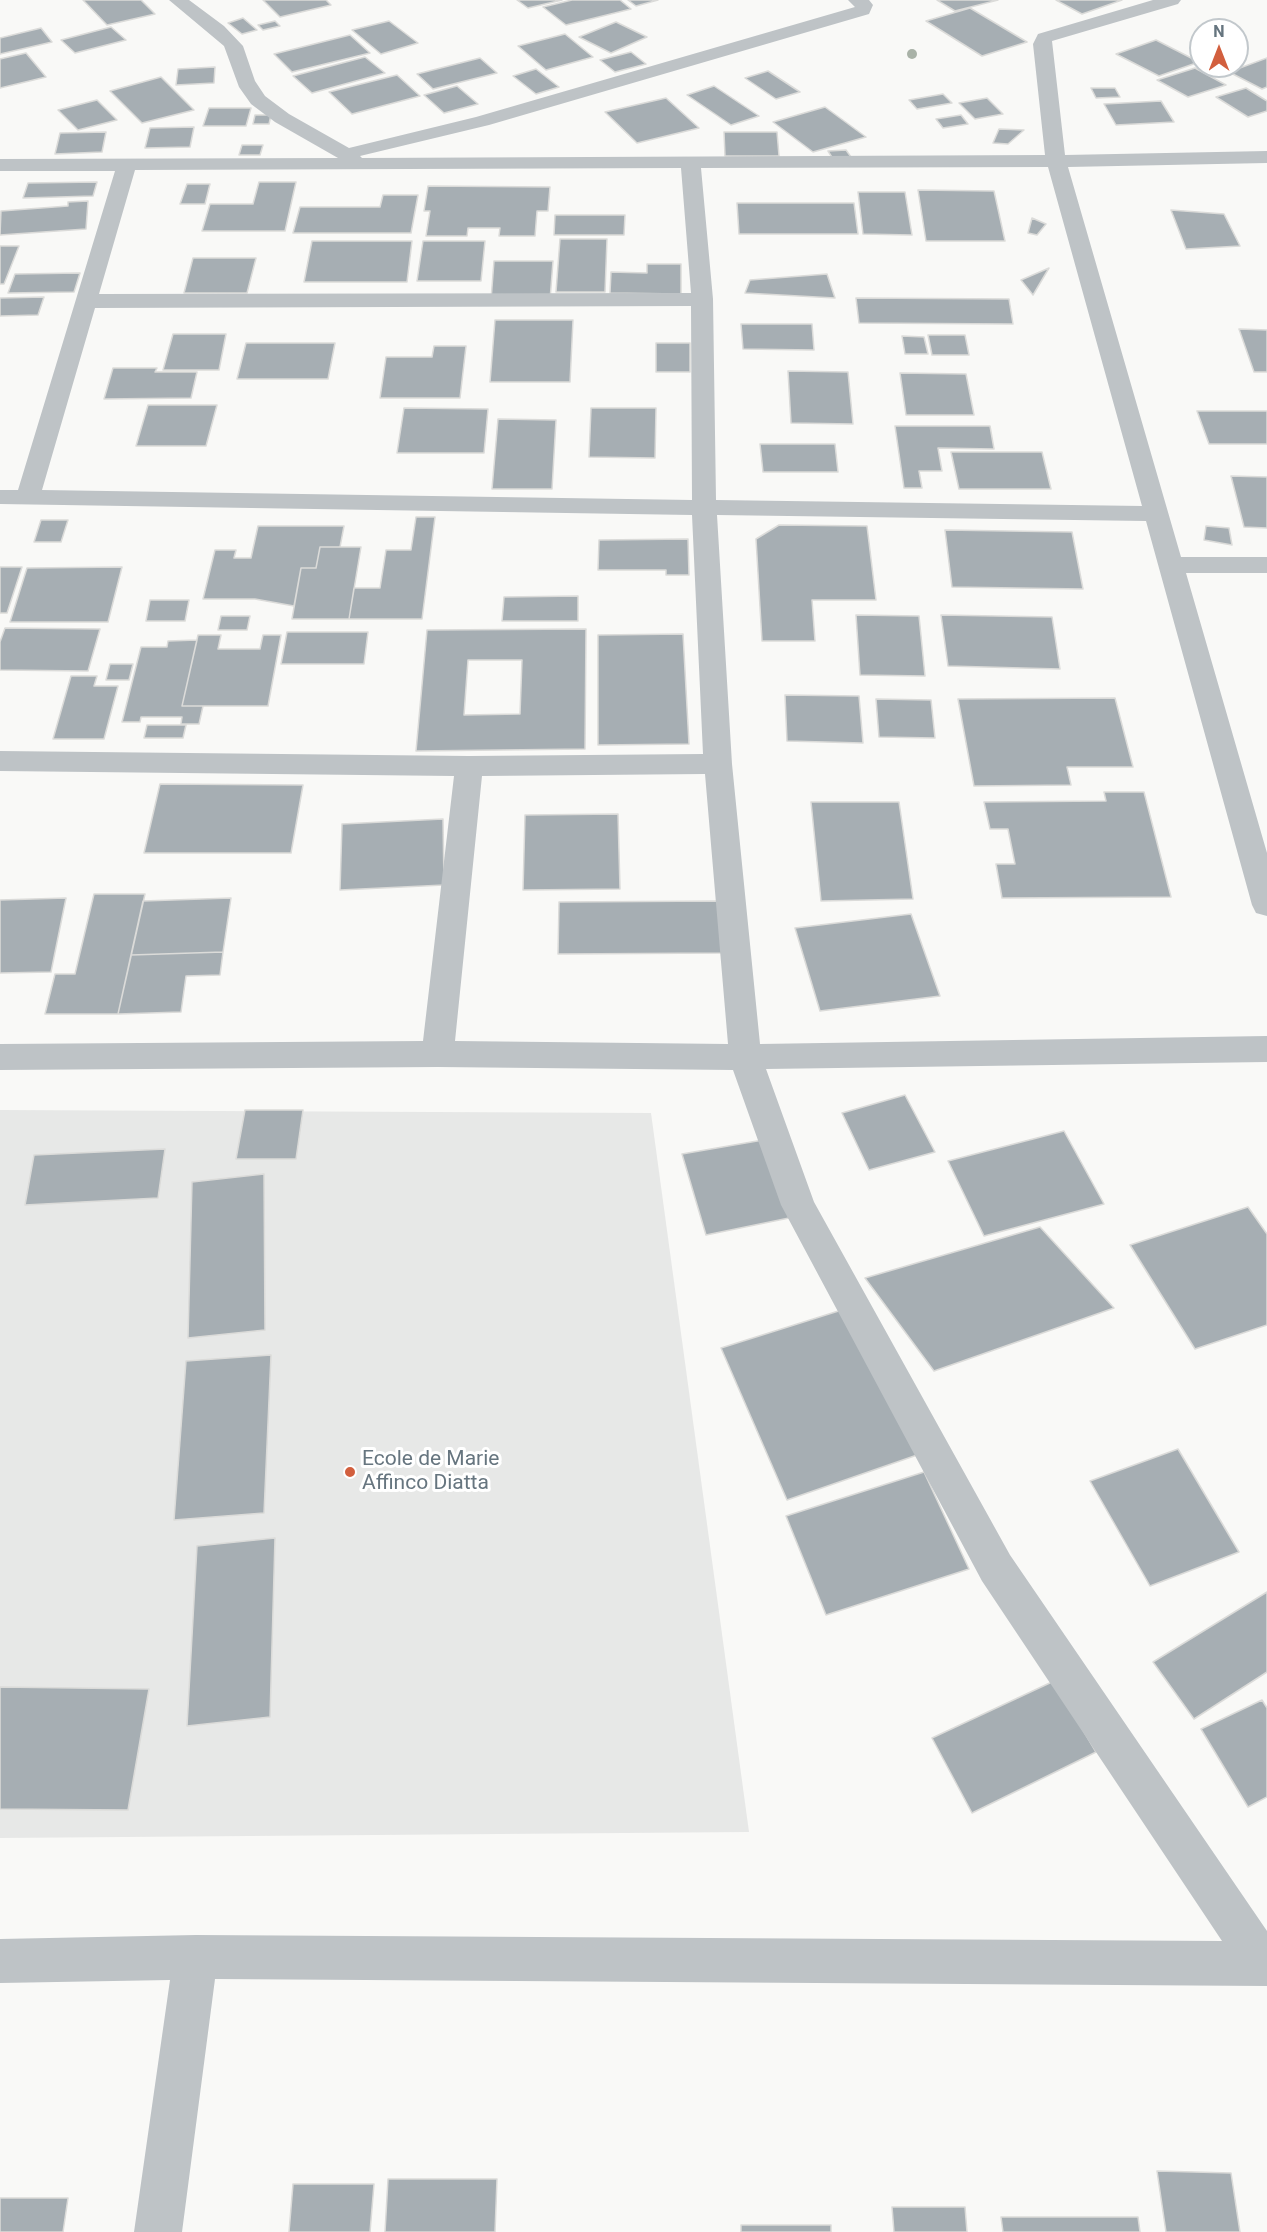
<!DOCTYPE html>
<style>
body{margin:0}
#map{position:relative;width:1267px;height:2232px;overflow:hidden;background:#f9f9f7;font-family:Roboto,sans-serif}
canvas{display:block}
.north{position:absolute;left:1189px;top:18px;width:60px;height:60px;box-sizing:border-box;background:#fff;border:2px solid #c2c8cc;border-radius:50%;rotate:0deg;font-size:16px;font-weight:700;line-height:24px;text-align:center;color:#66757f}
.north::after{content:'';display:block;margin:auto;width:21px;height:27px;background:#d25f3e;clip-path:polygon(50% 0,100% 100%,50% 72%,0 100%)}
</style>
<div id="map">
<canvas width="1267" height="2232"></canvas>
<div class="north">N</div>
</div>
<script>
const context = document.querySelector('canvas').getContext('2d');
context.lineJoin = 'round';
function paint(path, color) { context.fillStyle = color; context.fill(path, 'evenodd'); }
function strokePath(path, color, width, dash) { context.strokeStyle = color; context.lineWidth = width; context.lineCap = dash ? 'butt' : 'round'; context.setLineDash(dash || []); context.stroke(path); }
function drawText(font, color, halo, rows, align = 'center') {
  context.font = font + ' Roboto,sans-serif'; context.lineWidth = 6; context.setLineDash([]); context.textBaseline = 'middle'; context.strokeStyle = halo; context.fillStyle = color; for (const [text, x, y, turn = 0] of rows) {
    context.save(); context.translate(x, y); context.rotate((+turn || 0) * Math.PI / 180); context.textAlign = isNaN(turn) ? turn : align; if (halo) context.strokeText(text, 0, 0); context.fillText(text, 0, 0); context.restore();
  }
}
paint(new Path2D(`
 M0,1110L651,1113L749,1832L0,1838Z`), '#e7e8e7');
const building = new Path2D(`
 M83,0H141L155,14L107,25Z
 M263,0H326L331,5L280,17Z
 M517,0H562L528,8Z
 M572,0H620L631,9L566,25L543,7Z
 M628,0H658L636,6Z
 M937,0H998L955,11Z
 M1056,0H1122L1082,14Z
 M970,8L1027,42L982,56L926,21Z
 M243,18L257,30L242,34L228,23Z
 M275,21L280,26L263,30L258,25Z
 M389,21L418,43L381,54L352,30Z
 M616,22L647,37L611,53L579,37Z
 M111,27L126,40L75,53L61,40Z
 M41,28L52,42L0,54V38Z
 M565,34L593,57L546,70L518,46Z
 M350,35L370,53L292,72L274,54Z
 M1156,40L1199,62L1159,76L1116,54Z
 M631,52L646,64L615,72L600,60Z
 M26,53L46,77L0,88V59Z
 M365,57L385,73L312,93L293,76Z
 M480,58L497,73L433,89L417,74Z
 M1267,58V87L1262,89L1229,72Z
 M215,67L214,83L176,85L178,69Z
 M1195,68L1226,85L1188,97L1157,80Z
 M536,69L559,87L536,94L513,76Z
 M768,71L800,92L776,99L745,78Z
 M397,75L420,96L352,114L329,92Z
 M161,77L194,110L142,123L110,91Z
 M457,86L478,104L444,113L424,95Z
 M714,86L759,116L731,125L687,95Z
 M1091,88H1115L1120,97L1096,98Z
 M1246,88L1267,101V111L1248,117L1216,97Z
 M943,94L952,103L917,109L909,100Z
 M666,98L699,128L637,143L605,112Z
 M987,98L1003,114L975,119L959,103Z
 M97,100L117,120L78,130L58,110Z
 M1161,101L1174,122L1116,125L1104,104Z
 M825,107L866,137L813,152L773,122Z
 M209,108H251L246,126H203Z
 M255,115H271L269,124H253Z
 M961,115L968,124L943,128L936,119Z
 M194,127L190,147L145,148L150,128Z
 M999,129L1024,130L1008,144L993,143Z
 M106,132L102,152L55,154L60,133Z
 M724,132H777L779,156H725Z
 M242,145H263L260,155H239Z
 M846,150L851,157L833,159L828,151Z
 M97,182L93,196L23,198L28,183Z
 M259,182H296L285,231H202L210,204H253Z
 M187,184H210L205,204H180Z
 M428,186L550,187L548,211H537L535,236H499L500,228H468L467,236H426L430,211H424Z
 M918,190L994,191L1005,241H926Z
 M858,192H905L912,235L863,234Z
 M383,195H418L411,233H293L300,207H380Z
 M88,201L86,229L0,235L1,211L68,206V202Z
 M737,203H854L858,234H739Z
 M1171,210L1224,214L1240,246L1186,249Z
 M555,215H625L624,235H554Z
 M1032,218L1046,224L1037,235L1028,233Z
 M560,239H607L605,292H556Z
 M312,241H412L407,282H304Z
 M423,241H485L481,281H417Z
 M0,246H19L4,284H0Z
 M193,258H256L247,293H184Z
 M494,261H553L550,300H491Z
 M647,264H681V294L610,293L611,272L647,273Z
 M1049,268L1033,295L1021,280Z
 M80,273L74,292L8,293L15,274Z
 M827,274L835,298L745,293L750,280Z
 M44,297L38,315L0,316V298Z
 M856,298L1009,299L1013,324L859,323Z
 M495,320H573L570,382H490Z
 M741,324H812L814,350L743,349Z
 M1239,329L1267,330V372H1254Z
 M173,334H226L219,370H163Z
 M928,335H965L969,355H932Z
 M902,336L924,337L928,354H905Z
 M246,343H335L328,379H237Z
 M656,343H690V372H656Z
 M434,346H466L460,398H380L386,357H432Z
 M113,368H157L155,372H197L191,398L104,399Z
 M788,371L848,372L853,424L791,423Z
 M900,373L966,374L974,415H906Z
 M148,405H217L206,446H136Z
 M404,408L488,409L484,453H397Z
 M591,408H656L655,458L589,457Z
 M1197,411H1267V444H1209Z
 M498,419L556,420L552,489H492Z
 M895,426H990L994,449L938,448L942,471H919L922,488H904Z
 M760,444H835L838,472H763Z
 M951,452H1042L1051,489H959Z
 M1231,476L1267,477V528L1244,527Z
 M416,517H435L422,619H349L354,588H380L386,550H411Z
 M41,520H68L61,542H34Z
 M779,525L867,526L876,600H812L815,641H762L756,539Z
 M258,526H344L340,547H320L316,568H301L294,606L255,599H203L215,550H236L234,558H251Z
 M1206,526L1229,528L1232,545L1204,540Z
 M945,530L1072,532L1083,589L952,587Z
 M688,539L689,575H666V570H598L599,540Z
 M320,547H361L349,619H292L301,568H316Z
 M0,567H22L7,613H0Z
 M122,567L108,622H10L27,568Z
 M578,596V621H502L504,597Z
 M150,600H189L185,621H146Z
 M856,615L919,616L925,676L860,675Z
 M941,615L1052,617L1060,669L948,666Z
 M221,616H250L247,630H218Z
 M5,628L100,629L88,671L0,670V642Z
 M586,629L585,749L416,751L427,630ZM468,660H522L520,714L464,715Z
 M287,632H368L364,664H281Z
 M683,634L689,744L598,745V635Z
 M198,635H221L218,649H260L263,635H281L268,706H182Z
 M197,640L182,706H203L199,724H181L182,717H141L140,722H122L141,647H167L168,641Z
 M110,664H133L129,680H106Z
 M71,676H97L94,686H118L104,739H53Z
 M785,695L859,696L863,743L787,741Z
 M1115,698L1133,767H1067L1071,785L974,786L958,699Z
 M876,699L931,700L935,738L879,737Z
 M147,725H186L183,738H144Z
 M160,784L303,785L291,853H144Z
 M1104,792H1144L1171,897L1002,898L996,864H1015L1008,829H990L984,802L1106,801Z
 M811,802H899L913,899L821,901Z
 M618,814L620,889L523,890L525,815Z
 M443,819L444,885L340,890L342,824Z
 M94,894H145L118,1014H45L55,974H75Z
 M66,898L51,972L0,973V900Z
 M231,898L223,952L131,955L143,901Z
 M719,901L722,953L558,954L559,902Z
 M911,914L940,996L820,1011L795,928Z
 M223,952L220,975L186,976L181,1012L118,1014L131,955Z
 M905,1095L935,1152L869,1170L842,1113Z
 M245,1110H303L296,1159H236Z
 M1064,1131L1104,1204L984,1236L948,1161Z
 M763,1140L789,1218L706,1235L682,1154Z
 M165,1149L158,1198L25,1205L34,1155Z
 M264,1174L265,1330L188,1338L192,1182Z
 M1248,1207L1267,1234V1325L1195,1349L1130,1245Z
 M1040,1227L1114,1308L934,1371L865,1278Z
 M848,1308L920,1454L787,1500L721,1348Z
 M271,1355L264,1513L174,1520L186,1361Z
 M1178,1449L1239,1552L1150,1586L1090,1481Z
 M924,1472L969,1569L826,1615L786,1516Z
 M275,1538L270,1717L187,1726L197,1546Z
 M1267,1592V1672L1194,1719L1153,1662Z
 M1054,1681L1096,1752L972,1813L932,1738Z
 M0,1687L149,1689L128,1810L0,1809Z
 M1262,1700L1267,1708V1797L1248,1807L1201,1729Z
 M1157,2171L1231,2173L1240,2232H1166Z
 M388,2179H497L495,2232H385Z
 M293,2184H374L370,2232H289Z
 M0,2198H68L63,2232H0Z
 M892,2207H965L967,2232H894Z
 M1001,2217H1138L1140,2232H1003Z
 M741,2225H831V2232H741Z`);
paint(building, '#a6aeb3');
strokePath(building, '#dbdbd9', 1.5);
paint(new Path2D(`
 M169,0H189L224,26L243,46L255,81L265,96L289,114L349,148L476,117L855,7L848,0H869L873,5L869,14L489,125L360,156L362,158L1045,155L1033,44L1038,34L1153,0H1181L1178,4L1052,41L1065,155L1267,151V163L1068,167L1181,557H1267V573H1186L1267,853V916L1256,913L1252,905L1146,521L717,515L732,764L760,1044L1267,1036V1062L766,1069L814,1202L1010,1555L1267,1931V1986L215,1979L182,2232H134L170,1980L0,1983V1939L196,1935L1222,1941L982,1581L781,1205L733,1070L438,1067L0,1070V1044L423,1041L454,776L0,771V751L469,756L703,754L692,515L0,504V490H18L115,171H0V159L338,158L275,122L251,104L239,87L224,46ZM1048,167L1142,506L716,500L713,299L701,168ZM681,168L691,293L99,294L135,170ZM691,306L692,500L42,490L95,308ZM705,774L728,1044L455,1041L482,776Z`), '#bec3c6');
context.fillStyle = '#a9b2a7';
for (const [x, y] of [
 [912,54]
]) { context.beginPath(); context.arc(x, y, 5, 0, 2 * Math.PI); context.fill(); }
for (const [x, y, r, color] of [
 [350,1472,6,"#d25f3e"]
]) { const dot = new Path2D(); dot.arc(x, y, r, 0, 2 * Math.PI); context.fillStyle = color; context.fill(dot); strokePath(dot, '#fff', 2); }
drawText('21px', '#66757f', '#fff', [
 ["Ecole de Marie",362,1460],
 ["Affinco Diatta",362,1484]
], 'left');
</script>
